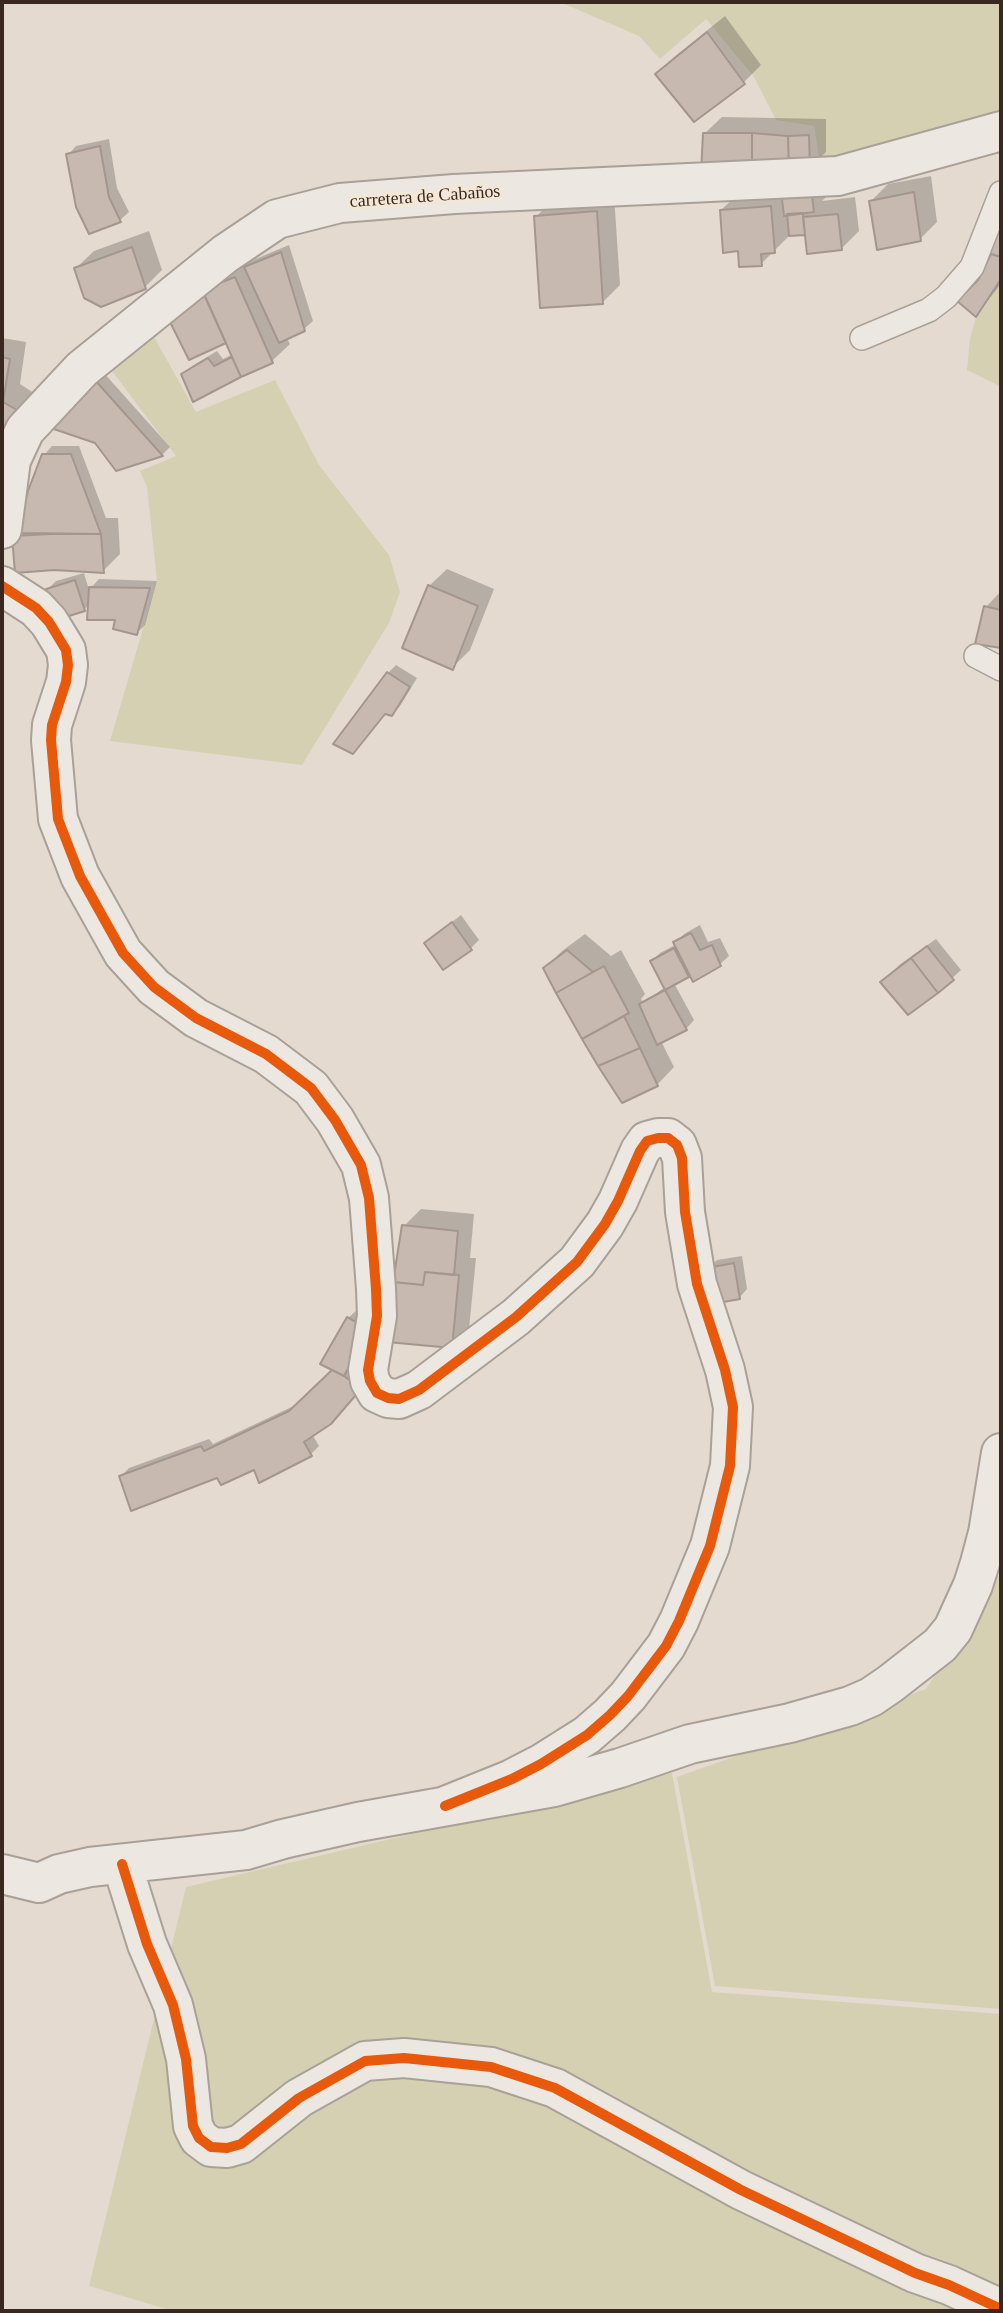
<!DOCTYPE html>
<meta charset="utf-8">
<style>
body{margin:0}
#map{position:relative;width:1003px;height:2313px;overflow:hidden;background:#e4dacf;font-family:"Times New Roman",serif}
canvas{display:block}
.frame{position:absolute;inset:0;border:4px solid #382820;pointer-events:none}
</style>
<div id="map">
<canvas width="1003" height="2313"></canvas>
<div class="frame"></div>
</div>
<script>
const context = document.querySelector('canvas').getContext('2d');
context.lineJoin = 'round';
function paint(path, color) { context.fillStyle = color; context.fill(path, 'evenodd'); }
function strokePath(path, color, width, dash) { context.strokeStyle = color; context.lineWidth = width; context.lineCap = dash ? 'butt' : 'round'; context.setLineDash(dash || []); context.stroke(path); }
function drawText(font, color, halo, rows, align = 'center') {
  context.font = font + ' "Times New Roman",serif'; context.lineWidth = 6; context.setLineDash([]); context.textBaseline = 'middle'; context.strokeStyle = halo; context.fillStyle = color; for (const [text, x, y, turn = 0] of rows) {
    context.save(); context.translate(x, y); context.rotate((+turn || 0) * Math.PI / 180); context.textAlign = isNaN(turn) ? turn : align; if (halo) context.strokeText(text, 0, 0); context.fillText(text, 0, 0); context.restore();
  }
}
paint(new Path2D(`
 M560,2H1001V115L820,163L814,126L776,120L754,77L706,19L660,59L639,36Z
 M1001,279V387L967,370L970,339L976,317Z
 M153,335L196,412L275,380L319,465L389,555L400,592L389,623L302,765L110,741L157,581L147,487L140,471L176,456L109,367Z
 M1001,1572V2009L715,1986L677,1777L926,1689Z
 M672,1773L712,1992L1001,2014V2311H173L89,2286L186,1887Z`), '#d6d0b3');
paint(new Path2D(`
 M725,16L761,65L744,82L657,74L674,57Z
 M722,117L826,119V152L809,169L704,134Z
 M109,139L117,188L129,212L120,220L90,232L68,155L76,146Z
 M931,176L937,222L920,239L870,202L888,184Z
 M739,193H830L822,201L855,197L859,231L842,248L807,233L791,234L761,264L740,249L721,210Z
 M614,195L620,285L603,302L536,217L553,199Z
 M1001,215V284L976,315L979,281L992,255Z
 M149,231L162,270L145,287L76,268L94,251Z
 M289,245L313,321L304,329L287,338L290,344L272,361L240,376L183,374L192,366L217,351L223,359L233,354L227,341L190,358L222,273Z
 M2,338L26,342L20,384L40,397L2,434Z
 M103,372L170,447L162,455L116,469L96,442L48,425Z
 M52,446H79L106,518H118L120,554L103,571L13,537L44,455Z
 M447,569L494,589L470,650L452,668L429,586Z
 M84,573L89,590L99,579L157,581L145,625L137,633L117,618L89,604L84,610L48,589L56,581Z
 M1001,591V647L978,642L986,607Z
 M396,665L417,678L400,706L392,714L386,712L353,752L388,673Z
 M461,915L479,940L471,948L426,943Z
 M700,925L708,942L720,938L729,956L720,964L691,973L674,983L694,1020L686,1029L661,1041L674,1067L657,1085L622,1101L583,1038L545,968L562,951L585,934L611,956L621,950L645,994L641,999L643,1003L665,987L652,961L660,953L677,944L676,942L684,934Z
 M936,939L961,970L937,992L882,983L899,965Z
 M421,1209L474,1214L470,1258H476L469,1329L451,1347L404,1226Z
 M742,1256L747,1289L739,1298L708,1268L717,1260Z
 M357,1310L376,1320L368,1380L312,1434L319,1446L311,1454L217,1476H121L129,1468L209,1439L213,1444L300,1403L335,1369L348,1318Z`), '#0003');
const building = new Path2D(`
 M707,32L745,84L694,122L655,74Z
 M703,133H752V172L701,173Z
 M752,133L788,136L789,172H752Z
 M809,135L810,171L789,172L788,136Z
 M100,146L109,197L121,222L89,234L76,207L66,154Z
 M811,187L814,212L784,216L781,191Z
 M914,192L921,241L877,250L869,201Z
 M771,206L775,253L761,254L762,266L739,267L738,251L723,253L720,210Z
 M597,211L603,304L540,308L534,216Z
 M803,213L805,235L789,236L787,214Z
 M838,214L842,250L807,254L803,217Z
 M1001,220V257L984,252Z
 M132,247L146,289L101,307L84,298L74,268Z
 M281,252L305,331L279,343L244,267Z
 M991,254L1001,257V279L976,317L957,301L978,280Z
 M235,277L273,363L241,377L202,290Z
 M204,294L226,343L189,360L170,322Z
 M2,357L10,359L3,402L24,414L2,436Z
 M232,357L241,377L193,402L181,374L208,358L214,366Z
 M94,379L163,456L116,471L95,443L45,426Z
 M42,454H71L101,534L18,533L28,491Z
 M51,534H101L104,573L54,570L15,573L12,536Z
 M75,580L85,611L56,620L46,589Z
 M428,585L478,606L453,670L402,648Z
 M89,587L150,588L137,635L113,629L115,620H87Z
 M984,606L1001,610V648L975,644Z
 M387,672L410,687L392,716L385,714L353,754L333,744Z
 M452,922L472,950L443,970L424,943Z
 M691,933L700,950L712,945L721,966L693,982L673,942Z
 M927,946L954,980L938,993L911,958Z
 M674,948L689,977L665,990L650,961Z
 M567,950L593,972L556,993L543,968Z
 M911,958L938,993L908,1015L880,982Z
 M604,966L629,1013L582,1039L556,993Z
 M665,990L687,1030L657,1045L639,1004Z
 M624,1016L640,1048L598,1066L582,1039Z
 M640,1048L658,1086L622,1103L598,1066Z
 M402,1225L458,1231L454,1275L425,1272L423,1285L393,1282Z
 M734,1263L740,1299L712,1304L707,1268Z
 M425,1272L459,1275L452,1348L387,1342L393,1282L423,1285Z
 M347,1317L369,1329L344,1376L320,1364Z
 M332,1370L344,1376L361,1389L331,1424L304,1442L312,1456L259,1483L254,1470L221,1485L217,1478L131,1511L119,1476L201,1446L204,1451L289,1411Z`);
paint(building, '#c7b8b0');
strokePath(building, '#a4968f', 2);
const service = new Path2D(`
 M862,338L929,310L946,297L972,267L1001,193
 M976,656L1001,669`);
const minor = new Path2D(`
 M2,529L11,460L25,430L82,369L225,254L277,219L340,203L454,194L838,176L1001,131
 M2,586L36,608L49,622L66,650L68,665L66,682L52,725L51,740L58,819L80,876L123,953L154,987L196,1018L266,1054L311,1088L335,1120L361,1165L369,1198L376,1289L377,1316L368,1370L370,1381L377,1393L388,1398L399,1399L419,1390L516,1317L577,1262L605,1224L618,1201L640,1151L647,1141L658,1138H668L677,1145L682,1158L685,1212L697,1284L725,1370L733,1407L730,1466L710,1546L679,1621L666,1646L628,1696L610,1715L587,1735L541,1764L512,1779L445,1806
 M122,1864L147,1944L173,2005L186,2059L193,2126L199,2138L211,2147L227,2148L241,2144L299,2098L365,2061L404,2058L491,2067L555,2088L741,2190L915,2273L949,2285L1001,2309
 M2,1874L39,1883L59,1874L90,1867L246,1850L283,1839L358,1822L554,1787L620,1768L690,1744L790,1723L850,1706L871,1697L890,1684L940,1645L953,1629L973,1585L980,1563L988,1533L1001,1453`);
strokePath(service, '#a9a098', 26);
strokePath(minor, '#a9a098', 42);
strokePath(service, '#ece7e0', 23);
strokePath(minor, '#ece7e0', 38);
strokePath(new Path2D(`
 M2,586L36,608L49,622L66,650L68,665L66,682L52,725L51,740L58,819L80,876L123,953L154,987L196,1018L266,1054L311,1088L335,1120L361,1165L369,1198L376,1289L377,1316L368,1370L370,1381L377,1393L388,1398L399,1399L419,1390L516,1317L577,1262L605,1224L618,1201L640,1151L647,1141L658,1138H668L677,1145L682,1158L685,1212L697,1284L725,1370L733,1407L730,1466L710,1546L679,1621L666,1646L628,1696L610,1715L587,1735L541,1764L512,1779L445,1806
 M122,1864L147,1944L173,2005L186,2059L193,2126L199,2138L211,2147L227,2148L241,2144L299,2098L365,2061L404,2058L491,2067L555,2088L741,2190L915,2273L949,2285L1001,2309`), '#e8590c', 10);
drawText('18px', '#382820', '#f4e7d6', [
 ["carretera de Cabaños",425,197,-4]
]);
</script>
